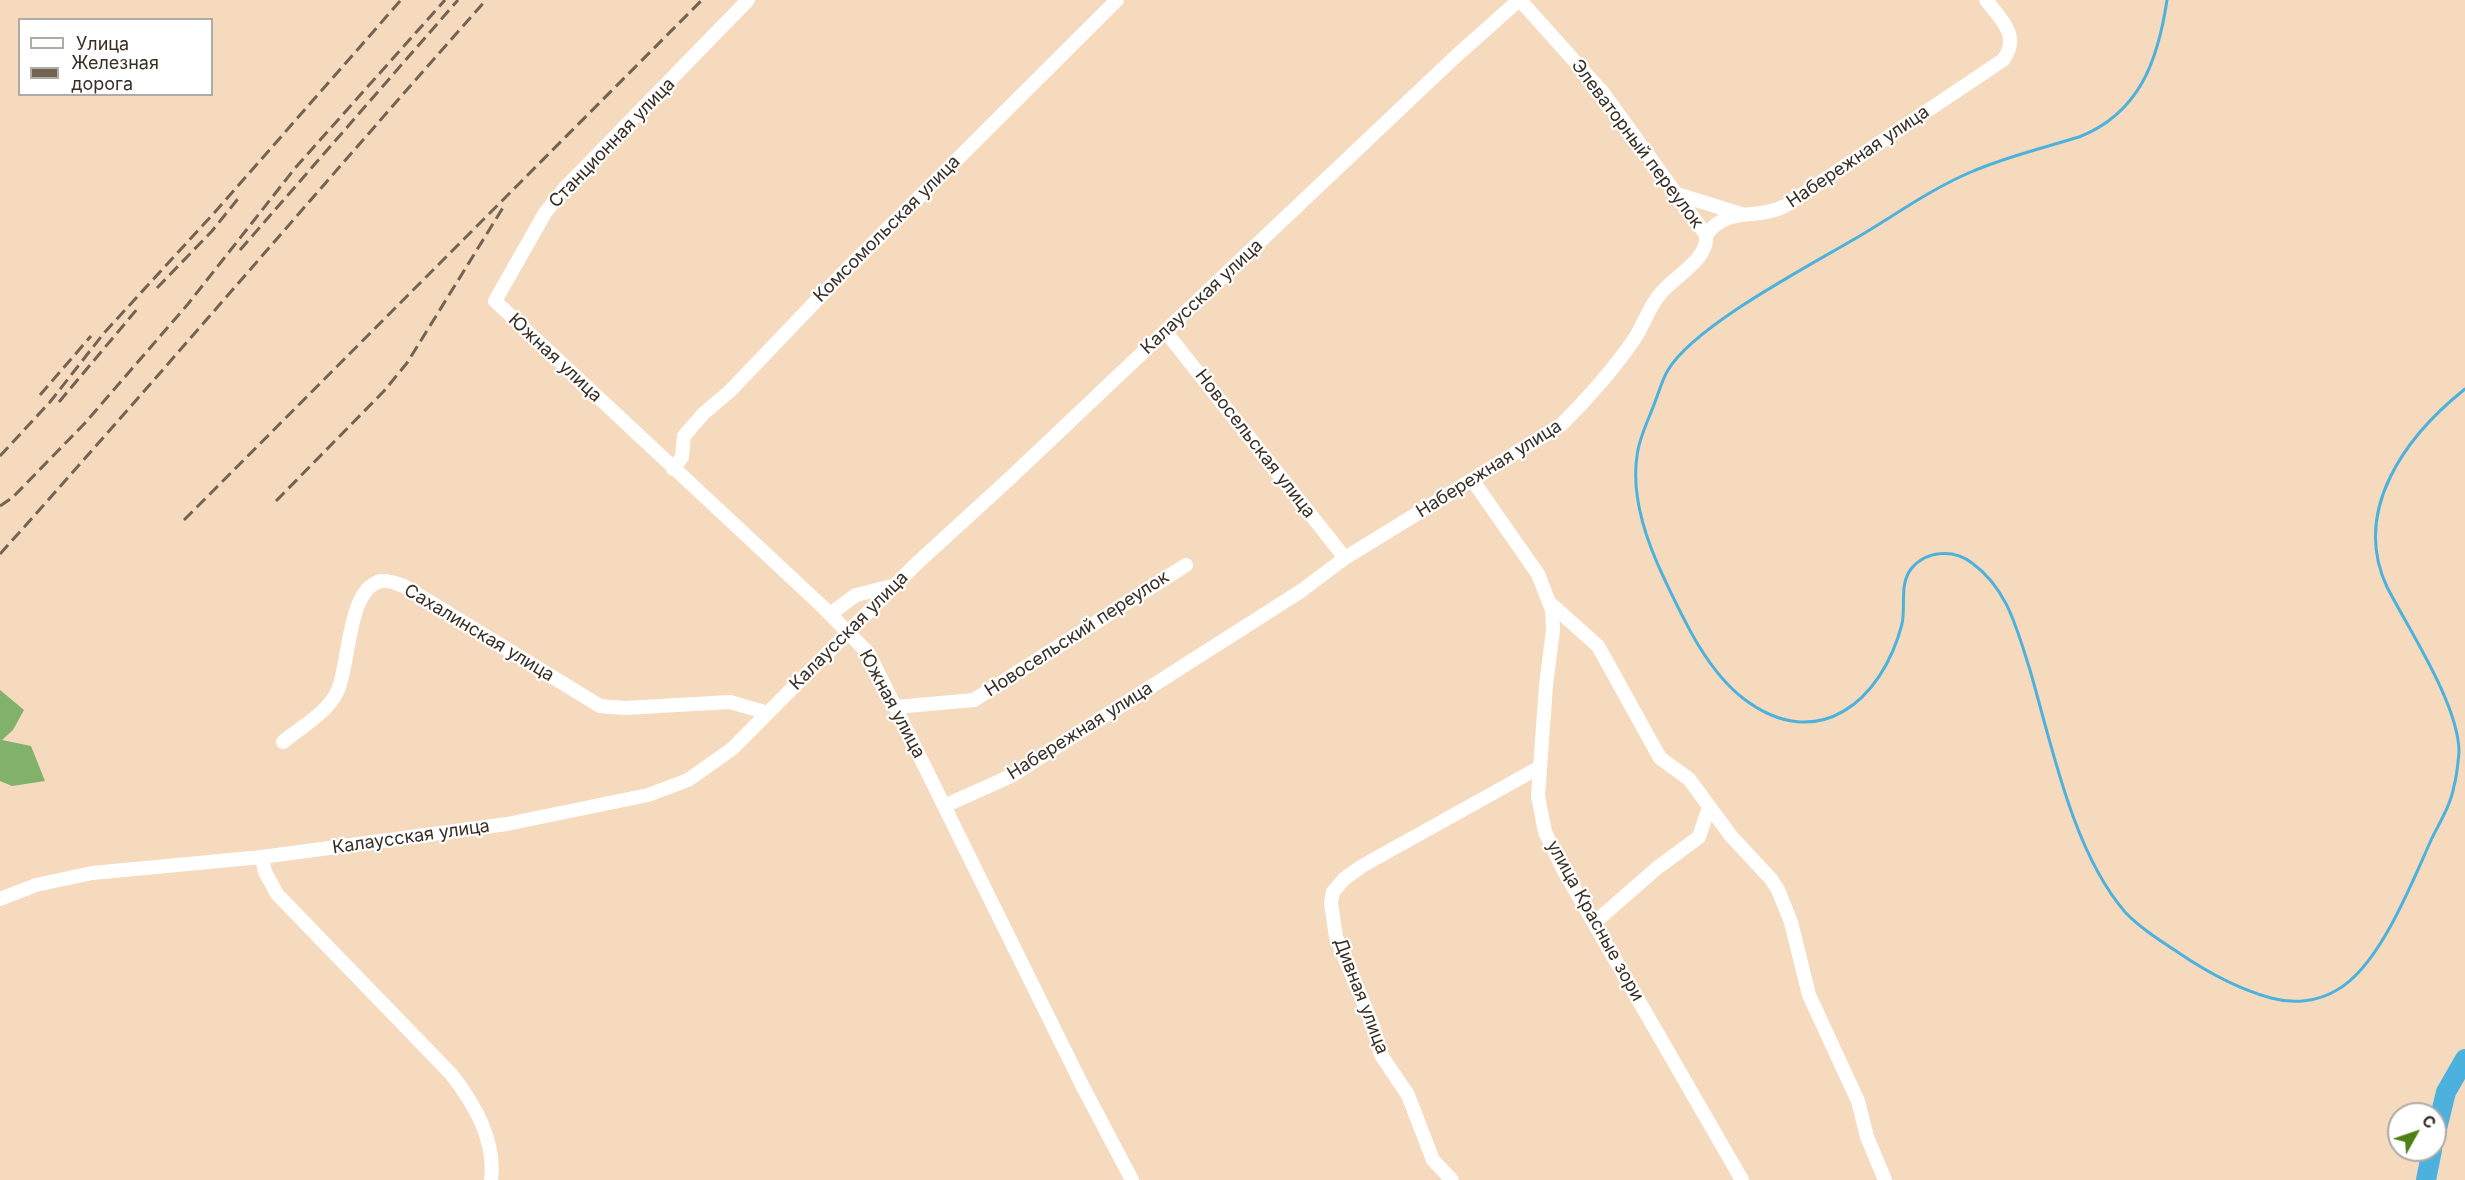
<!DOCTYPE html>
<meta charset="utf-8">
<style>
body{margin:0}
#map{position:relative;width:2465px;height:1180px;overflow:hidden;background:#f5dabe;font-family:Inter,sans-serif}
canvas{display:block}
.legend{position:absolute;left:18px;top:18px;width:195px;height:78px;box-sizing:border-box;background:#fff;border:2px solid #afaba7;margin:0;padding:8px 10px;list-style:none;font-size:18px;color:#382e23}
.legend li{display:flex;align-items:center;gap:12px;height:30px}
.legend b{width:30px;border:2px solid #afaba7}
.north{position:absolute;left:2387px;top:1102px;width:60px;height:60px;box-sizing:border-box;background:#fff;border:2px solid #afaba7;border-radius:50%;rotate:50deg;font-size:16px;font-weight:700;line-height:24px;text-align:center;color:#382e23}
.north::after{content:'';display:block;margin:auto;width:21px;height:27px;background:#4e8115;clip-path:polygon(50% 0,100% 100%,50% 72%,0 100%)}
</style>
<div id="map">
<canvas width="2465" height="1180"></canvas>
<ul class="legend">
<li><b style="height:8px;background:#fff"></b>Улица</li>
<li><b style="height:8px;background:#736353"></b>Железная дорога</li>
</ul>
<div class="north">С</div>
</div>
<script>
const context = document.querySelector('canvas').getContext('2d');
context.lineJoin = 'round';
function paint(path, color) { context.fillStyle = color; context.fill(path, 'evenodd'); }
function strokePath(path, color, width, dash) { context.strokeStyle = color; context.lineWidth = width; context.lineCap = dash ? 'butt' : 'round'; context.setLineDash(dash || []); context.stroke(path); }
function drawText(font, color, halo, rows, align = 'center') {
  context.font = font + ' Inter,sans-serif'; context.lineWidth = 4.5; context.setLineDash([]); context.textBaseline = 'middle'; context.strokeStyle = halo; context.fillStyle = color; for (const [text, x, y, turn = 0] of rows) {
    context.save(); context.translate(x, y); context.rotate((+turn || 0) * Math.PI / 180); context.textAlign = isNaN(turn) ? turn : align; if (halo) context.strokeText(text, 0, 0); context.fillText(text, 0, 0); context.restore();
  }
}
paint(new Path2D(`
 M0,690L24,710L13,730L2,740L31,746L45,781L12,786L0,781Z`), '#81b16a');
strokePath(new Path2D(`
 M2167,0C2158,60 2140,113 2079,137C2043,148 2005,157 1971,172C1933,188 1898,213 1863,234C1813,264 1696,324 1668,370C1662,380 1659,392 1655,402C1649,419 1639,437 1637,456C1631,496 1646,540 1663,576C1683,618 1706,670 1744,699C1818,755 1882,701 1902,624C1906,606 1899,585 1911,569C1926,550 1954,549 1972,563C2008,589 2017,630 2030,670C2052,746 2073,852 2125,912C2140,928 2161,941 2179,953C2207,972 2238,989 2271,998C2293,1004 2317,1002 2337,990C2380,966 2412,882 2432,838C2440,822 2451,804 2454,786C2457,776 2458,763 2459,752C2459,705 2409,630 2387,587C2351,510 2406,436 2465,389`), '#4cb2dd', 3);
strokePath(new Path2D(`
 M2435,1137L2446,1092L2465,1059
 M2426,1180L2432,1150`), '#4cb2dd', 20);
strokePath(new Path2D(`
 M748,0L564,189L545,213L495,301L824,608L869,654L1082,1085L1132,1180
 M1520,0L1604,94L1706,235
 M1680,195L1741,214
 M1165,331L1345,558
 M673,469L682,457L684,436L704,413L730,391L839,277L1117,0
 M1473,481L1538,574L1552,610L1553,630L1546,685L1538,796L1545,832L1564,871L1742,1180
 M1551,604L1598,646L1660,758L1689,779L1731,836L1771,879L1778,890L1791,922L1809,995L1858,1101L1867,1137L1885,1180
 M830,614L856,595L896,585
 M896,707L974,700L1186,565
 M283,742C301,727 327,713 337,692C350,666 347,586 382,581C390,580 397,584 404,586L600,706L625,708L730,702L768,713
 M944,806L1011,776L1301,591L1345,558L1561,425C1588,398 1614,369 1635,338C1644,324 1649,307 1660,294C1674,276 1709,260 1706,235C1728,205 1756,221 1785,206L2003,60C2021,36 2001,19 1986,0
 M262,857L265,872L277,894L452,1075C475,1105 496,1141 491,1180
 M0,899L36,885L92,873L262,857L507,824L648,795L688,780L732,749L915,565L1008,480L1455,57L1519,0
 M1594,923L1657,868L1699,837L1709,807
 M1452,1180L1433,1160L1408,1095L1381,1055L1373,1026L1336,937L1331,903L1333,892L1344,879L1362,866L1540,767`), '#fff', 14);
strokePath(new Path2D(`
 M240,250L458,0
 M157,288L212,231L241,195
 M40,395L91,336
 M59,402L138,308
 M0,456L50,402L104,333L215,212L401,0
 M276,501L384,391L407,363L504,206
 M0,506L13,497L85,423L188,304L296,167L445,0
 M184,520L702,0
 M0,554C164,371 323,184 486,0`), '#736353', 3, [12, 6]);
drawText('18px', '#382e23', '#fff', [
 ["Станционная улица",612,143,-46],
 ["Элеваторный переулок",1637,144,53],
 ["Набережная улица",1858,157,-34],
 ["Комсомольская улица",887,229,-45],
 ["Калаусская улица",1202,297,-43],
 ["Южная улица",555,358,43],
 ["Новосельская улица",1255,444,52],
 ["Набережная улица",1489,469,-32],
 ["Калаусская улица",849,631,-45],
 ["Сахалинская улица",479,633,31],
 ["Новосельский переулок",1077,634,-33],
 ["Южная улица",892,704,62],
 ["Набережная улица",1080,731,-32],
 ["Калаусская улица",411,837,-8],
 ["улица Красные зори",1595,921,61],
 ["Дивная улица",1361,996,69]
]);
</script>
